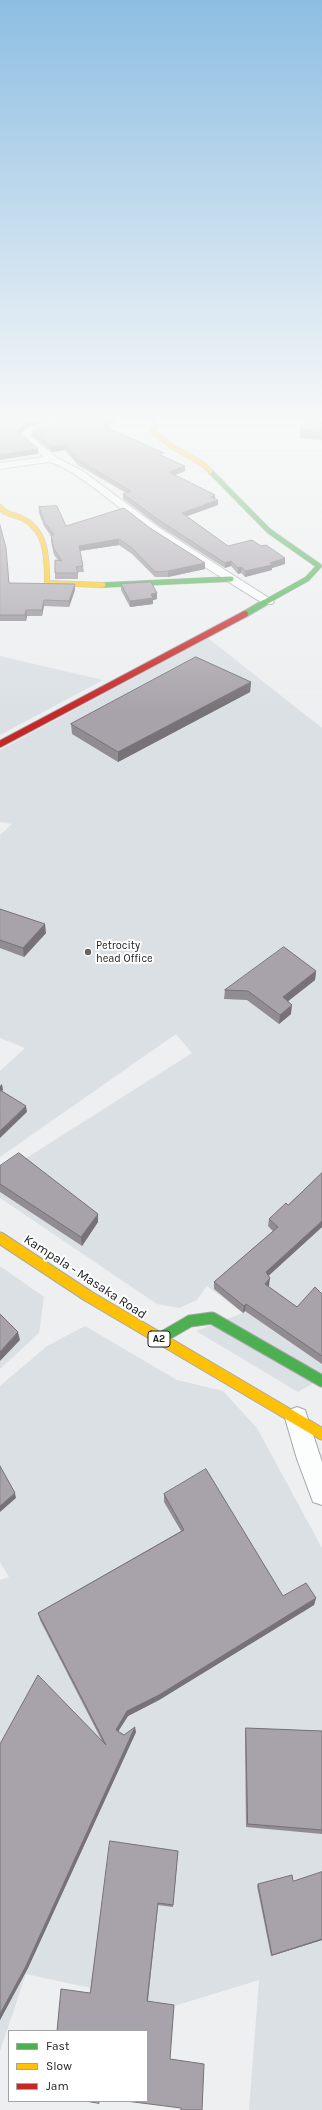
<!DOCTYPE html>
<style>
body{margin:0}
#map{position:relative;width:322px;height:2110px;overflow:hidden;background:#edeff0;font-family:Karla,sans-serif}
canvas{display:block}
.legend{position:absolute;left:8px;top:2030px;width:140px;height:72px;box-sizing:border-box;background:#fff;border:1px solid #a3a4a4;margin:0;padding:5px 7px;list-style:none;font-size:12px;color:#1a1b1c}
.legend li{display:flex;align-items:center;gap:8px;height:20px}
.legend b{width:20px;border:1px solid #a3a4a4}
</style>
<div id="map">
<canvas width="322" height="2110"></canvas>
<ul class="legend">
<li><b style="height:5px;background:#4caf50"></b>Fast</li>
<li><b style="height:5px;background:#ffc107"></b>Slow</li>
<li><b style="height:5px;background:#c62828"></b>Jam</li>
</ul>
</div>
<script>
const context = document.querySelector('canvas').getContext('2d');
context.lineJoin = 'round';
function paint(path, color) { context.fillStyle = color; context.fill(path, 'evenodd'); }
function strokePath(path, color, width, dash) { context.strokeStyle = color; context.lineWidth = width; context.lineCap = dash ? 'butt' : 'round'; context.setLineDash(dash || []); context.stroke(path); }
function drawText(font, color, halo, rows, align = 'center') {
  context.font = font + ' Karla,sans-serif'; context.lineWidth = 4; context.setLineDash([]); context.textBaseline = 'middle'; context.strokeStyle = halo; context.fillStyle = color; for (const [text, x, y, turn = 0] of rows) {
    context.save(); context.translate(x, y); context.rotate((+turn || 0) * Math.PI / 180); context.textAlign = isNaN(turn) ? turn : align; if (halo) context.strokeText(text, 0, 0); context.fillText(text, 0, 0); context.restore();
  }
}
paint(new Path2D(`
 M208,638L322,728V1378L298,1392L196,1331L243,1313L207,1286L197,1300L179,1308L157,1304L0,1198V1192L82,1246L98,1222L20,1162L192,1053L176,1034L0,1157V1071L25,1048L0,1038V835L12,824L0,822V750Z
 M0,656L103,680L0,735Z
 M0,1266L44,1297L39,1333L0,1369Z
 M85,1326L177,1380L223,1391L257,1428L322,1548V2110H249L259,1980L174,2006L26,1974L0,2051V1580L9,1577L0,1562V1386L47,1346Z`), '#dbe0e5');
const street = new Path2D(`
 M70,416H82L33,433L30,436L56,457L84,472L158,527L272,600L274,602L272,604H264C226,580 188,557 151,532C128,516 72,465 48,462L0,469V463L44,457L20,436L27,429Z
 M297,1407L305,1410L322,1462V1505L313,1502L297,1459L285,1418L289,1410Z`);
const fastFar2 = new Path2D(`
 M210,471L269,531L319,566L307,579L262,604
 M103,585L231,579`);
const fastFar1 = new Path2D(`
 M245,614L264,603`);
const fast = new Path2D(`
 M159,1339L190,1321L212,1318L322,1381`);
const slowFar1 = new Path2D(`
 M154,416L153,432L173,447L204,465L210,471
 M0,507C5,514 11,514 19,517C47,528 47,557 47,583L103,585`);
const slow = new Path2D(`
 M0,1238L88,1296L322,1434`);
const jam = new Path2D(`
 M0,744L245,614`);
strokePath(street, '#a6a8a8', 2);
strokePath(fastFar2, '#a6a8a8', 6);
strokePath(fastFar1, '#a6a8a8', 8);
strokePath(fast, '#a6a8a8', 13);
strokePath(slowFar1, '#a6a8a8', 6);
strokePath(slow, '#a6a8a8', 13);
strokePath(jam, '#a6a8a8', 8);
paint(street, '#fcfdfd');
strokePath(fastFar2, '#4caf50', 5);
strokePath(fastFar1, '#4caf50', 6);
strokePath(fast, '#4caf50', 11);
strokePath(slowFar1, '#ffc107', 5);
strokePath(slow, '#ffc107', 11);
strokePath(jam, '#c62828', 6);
paint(new Path2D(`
 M322,416V440L300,438V430Z
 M110,425V428L109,429L164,456L185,466V471L175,475L215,495V499L218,500V505L187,516L228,546L285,564L272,568V570L245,577L241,573L238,574L231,566L225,568L159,526L123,499V494L126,493L78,465L65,450L52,452L32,436V431Z
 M39,507L66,526L150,528L205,563V569L168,577H155L132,554L119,545L80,551L83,566L84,572H78V579H55V573L58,560L54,555L51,541V536L44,526L39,513Z
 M0,525L9,583L75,590L69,607L44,606L42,616H27L26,621H0Z
 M121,584L157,593V599L153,600V604L130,607L121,590Z
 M251,682L250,692L118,762L72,734L71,724Z
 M0,909L46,933L24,957L0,948Z
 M316,971L315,980L288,1001L291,1014L279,1024L247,1000L224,999L225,990Z
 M0,1166L98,1222L82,1246L0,1192Z
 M322,1173V1227L268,1276L269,1286L268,1287L297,1307L322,1294V1364L245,1311L243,1313L214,1289V1282L273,1231L268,1226L269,1219L288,1205Z
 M164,1494L283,1596L316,1598L314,1605L159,1700L128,1716L118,1731L124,1735L136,1732L28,1968L0,2020V1744L102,1741L40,1620L38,1613L181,1531L164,1502Z
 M246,1728L322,1731V1834L246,1827L245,1733Z
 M178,1851L173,1907L158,1905L148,2001L170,2059L181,2108L90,1993Z
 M293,1881L322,1940L271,1956L257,1886L258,1884Z`), '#908c92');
paint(new Path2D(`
 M50,416H66L26,428L18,436V431L26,423Z
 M120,416H131L110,425V428L104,431L103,426L107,422Z
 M64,445L65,450L52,452L51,447Z
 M38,449V454L0,460V455Z
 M185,466V471L169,477V472Z
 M215,495V500L211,497Z
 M218,500V505L182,518V513Z
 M119,539V545L79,551V546Z
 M285,558V564L272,568V570L245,577V571Z
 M231,561V566L225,568V563Z
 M205,563V569L168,577V571Z
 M242,567L241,573L238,574V568Z
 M75,584V590L69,607V601Z
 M157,593V599L153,600V604L130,607V601L151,594Z
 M44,600V606L42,616V610Z
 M26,610L27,616L26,621L25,615Z
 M251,682L250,692L118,762V752Z
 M45,924L46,933L24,957L23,948Z
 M316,971L315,980L282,1006L283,997Z
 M292,1005L291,1014L279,1024L280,1015Z
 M2,1084L3,1090L0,1093V1086Z
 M26,1106L27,1112L0,1138V1131Z
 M98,1214V1222L82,1246L81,1237Z
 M322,1221V1227L265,1279L266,1272Z
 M270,1278L269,1286L264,1292L265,1284Z
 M246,1304L245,1311L243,1313L244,1306Z
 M18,1332L20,1340L0,1361V1352Z
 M15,1493L16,1498L0,1512V1506Z
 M316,1598L314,1605L159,1700L128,1716L116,1735V1730L127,1711Z
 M135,1727L136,1732L28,1968L0,2020V2014Z
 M322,1939V1940L271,1956L272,1955Z`), '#767277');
const building = new Path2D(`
 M0,416H50L26,423L18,431L38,449L0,455Z
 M74,416H120L107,422L110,423L103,426L164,453L160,455L185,466L169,472L215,495L211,497L218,500L182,513L228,546L252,540L261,546L266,545L285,558L270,563L272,565L245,571L242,567L238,568L231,561L225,563L159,520L123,494L131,491L78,460L64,445L51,447L32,431Z
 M309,416H322V433L300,430Z
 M57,506L66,526L124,508L150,528L205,563L168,571L155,572L132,548L119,539L79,546L83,566L76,567L78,573H55V560L62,561L54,549L51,535H54L44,521L39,507Z
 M0,525L6,548L9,583L75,584L69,601L44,600L42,610H26L25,615H0Z
 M151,582L157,593L151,594L153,598L130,601L121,584Z
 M196,657L251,682L118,752L71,724Z
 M0,909L45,924L23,948L0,940Z
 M284,947L316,971L283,997L292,1005L280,1015L248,991L225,990Z
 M0,1090L26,1106L0,1131Z
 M19,1153L98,1214L81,1237L0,1184V1166Z
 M322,1173V1221L266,1272L270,1278L265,1284L297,1307L315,1287L322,1294V1356L246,1304L244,1306L214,1282L278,1227L269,1219L286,1203L288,1205Z
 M0,1314L18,1332L0,1352Z
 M0,1466L15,1493L0,1506Z
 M206,1469L283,1596L306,1583L316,1598L159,1695L127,1711L116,1730L124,1735L135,1727L26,1966L0,2014V1744L38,1675L106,1745L38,1613L184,1530L164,1494Z
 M246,1728L322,1731V1830L248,1824Z
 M110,1841L178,1851L173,1905L158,1903L147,2001L174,2005L170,2059L204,2064L202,2110H181V2108L126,2101H147V2031H57L61,1989L90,1993Z
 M322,1872V1939L272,1955L258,1884L292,1875L293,1881Z
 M86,2101H99V2103Z`);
paint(building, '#a8a3aa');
strokePath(building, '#767277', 1);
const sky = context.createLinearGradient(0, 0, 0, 711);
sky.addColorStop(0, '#8dbee2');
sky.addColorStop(0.59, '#f7f8f8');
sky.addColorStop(1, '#f7f8f800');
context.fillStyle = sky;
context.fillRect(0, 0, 322, 711);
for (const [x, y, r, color] of [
 [88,952,4,"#646566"]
]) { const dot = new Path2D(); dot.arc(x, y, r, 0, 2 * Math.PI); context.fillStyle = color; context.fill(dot); strokePath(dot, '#fff', 1.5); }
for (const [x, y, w] of [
 [159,1339,22]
]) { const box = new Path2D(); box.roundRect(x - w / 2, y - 8, w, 16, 3); context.fillStyle = '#fff'; context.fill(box); strokePath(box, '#1a1b1c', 1); }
drawText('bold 10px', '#1a1b1c', null, [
 ["A2",159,1339]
]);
drawText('11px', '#1a1b1c', '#fff', [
 ["Petrocity",96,946],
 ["head Office",96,959]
], 'left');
drawText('13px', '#1a1b1c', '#fff', [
 ["Kampala - Masaka Road",85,1277,33]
]);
</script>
